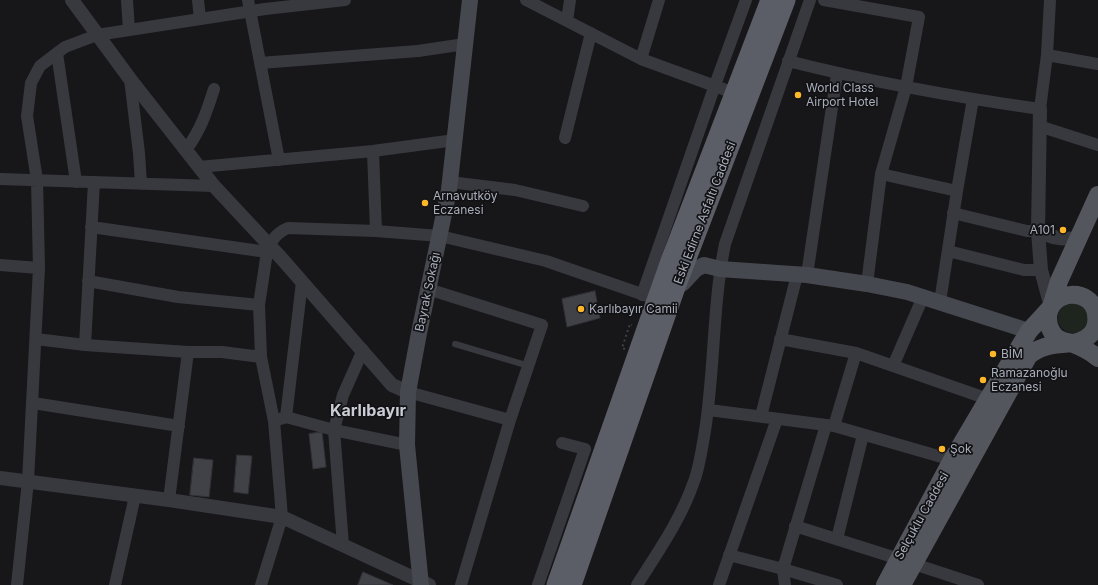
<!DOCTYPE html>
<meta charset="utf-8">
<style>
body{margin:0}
canvas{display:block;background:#17171a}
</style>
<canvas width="1098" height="585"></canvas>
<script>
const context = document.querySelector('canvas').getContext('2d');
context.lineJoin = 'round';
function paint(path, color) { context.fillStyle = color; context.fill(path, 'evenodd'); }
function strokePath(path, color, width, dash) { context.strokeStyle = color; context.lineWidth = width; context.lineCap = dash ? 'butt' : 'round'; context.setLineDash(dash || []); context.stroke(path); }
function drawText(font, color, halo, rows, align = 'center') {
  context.font = font + ' Inter,sans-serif'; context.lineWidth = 3.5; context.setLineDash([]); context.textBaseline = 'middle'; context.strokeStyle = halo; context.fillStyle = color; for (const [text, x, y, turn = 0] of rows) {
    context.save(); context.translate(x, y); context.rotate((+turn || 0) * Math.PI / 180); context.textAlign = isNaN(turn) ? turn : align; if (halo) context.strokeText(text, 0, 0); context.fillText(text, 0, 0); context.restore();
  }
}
paint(new Path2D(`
 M1058 318a15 15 0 1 1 30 0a15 15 0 1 1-30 0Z`), '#1d251e');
const building = new Path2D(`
 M595,291L600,318L567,327L562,299Z
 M322,432L326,467L313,469L309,434Z
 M237,455L252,456L248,494L234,492Z
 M194,458L213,460L209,497L190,495Z
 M363,572L393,585H358Z`);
paint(building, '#414247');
strokePath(building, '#313136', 1);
strokePath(new Path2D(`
 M625,349L622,348L630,324L632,325`), '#3e4046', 2, [2, 3]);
strokePath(new Path2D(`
 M455,344L529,366`), '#38393f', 6);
strokePath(new Path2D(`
 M127,0L129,30
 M198,0L200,19
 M248,0L279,160
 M526,0L641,59L734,93
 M824,0L919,17L906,87L881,174L867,284
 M567,21L570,0
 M57,53L76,182
 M1047,55L1098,64
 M641,59L659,0
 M788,61C871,82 955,97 1040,109L1047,55L1050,0
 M260,63L418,51L465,44
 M130,79L139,153L141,184
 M1039,126L1098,145
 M565,138L591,33
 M186,150C201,129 206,114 214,89
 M373,151L376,231
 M199,167L373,151L455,140
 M881,174L957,191
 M0,179L214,186
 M450,182L515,190L583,206
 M953,213L1027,231H1038
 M91,227L267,252
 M948,251L1024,270H1041
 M0,265L39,268
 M807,275L837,74
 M88,281L178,297L259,305
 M428,289L542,325L510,420L461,585
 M642,295L715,85L746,0
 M940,302L957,191L973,99
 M36,339L85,345L188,352H222L261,357
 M780,339L856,353L988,399
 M85,345L94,182
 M893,366L923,297
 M408,392L510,420
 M33,403L179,426
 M709,410L834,426L952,460
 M761,416L797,275
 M286,417L334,430L407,445
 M274,421L286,417L302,282
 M834,426L856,353
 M169,500L188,352
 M795,526L899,559
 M837,539L863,435
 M343,545L334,430L343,395L363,350
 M729,555L783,569L837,585
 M914,564L978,585
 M17,585L28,481L39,268L37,180L27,116L31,83L40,66L65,47L97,35L265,9L345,0
 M115,585L135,496
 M261,585L282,517L274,421L261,357L259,305L267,252C271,241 276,233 288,228L376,231L440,236L546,261L656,299
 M538,585L585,449L562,443
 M637,585C657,553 680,521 693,484C699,470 701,453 704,437C715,373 712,307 725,244L810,0
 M719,585L777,419
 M785,585L783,569L826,425`), '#38393f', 12);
strokePath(new Path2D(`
 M72,0L130,79L214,186L283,260L392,385L408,392
 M1040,109L1038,231L1041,270L1051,307
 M1038,231C1051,238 1064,240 1079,238
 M0,478L169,500L282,517L429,585`), '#38393f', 14);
strokePath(new Path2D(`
 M676,287L683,283L696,269L704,265L720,269L807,275L867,284L907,292L1029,331
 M421,585L407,445L408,392L419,333L449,190L470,0`), '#46484f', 16);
strokePath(new Path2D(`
 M885,585L952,460L988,399L1029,331L1051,307L1059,281L1098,195
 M902,585L1029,355C1033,353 1038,349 1042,348C1058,341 1078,348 1091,334C1096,329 1097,321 1096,314C1092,287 1050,289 1048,317C1048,324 1050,331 1055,336C1060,341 1065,341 1071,343C1081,347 1090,351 1098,358`), '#54565e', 18);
strokePath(new Path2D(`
 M556,585L670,261L770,0
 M572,585L676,287L786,0`), '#5c5e67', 19);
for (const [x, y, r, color] of [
 [798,95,4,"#ffb72a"],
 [425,203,4,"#ffb72a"],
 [1063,230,4,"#ffb72a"],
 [581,309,4,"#ffb72a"],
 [993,354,4,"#ffb72a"],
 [983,380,4,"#ffb72a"],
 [942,449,4,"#ffb72a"]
]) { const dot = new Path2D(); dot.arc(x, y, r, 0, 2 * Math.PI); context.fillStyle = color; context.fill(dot); strokePath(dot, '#121215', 1.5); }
drawText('12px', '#a8aeba', '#121215', [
 ["World Class",806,88],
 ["Airport Hotel",806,102],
 ["Arnavutköy",433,196],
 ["Eczanesi",433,210],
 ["A101",1055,230,"right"],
 ["Karlıbayır Camii",589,309],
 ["BİM",1001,354],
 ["Ramazanoğlu",991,373],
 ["Eczanesi",991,387],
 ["Şok",950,449]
], 'left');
drawText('12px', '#a8aeba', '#121215', [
 ["Eski Edirne Asfaltı Caddesi",705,213,-69],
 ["Bayrak Sokağı",428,292,-78],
 ["Selçuklu Caddesi",922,516,-61]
]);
drawText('bold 16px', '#cacdd6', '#121215', [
 ["Karlıbayır",368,411]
]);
</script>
